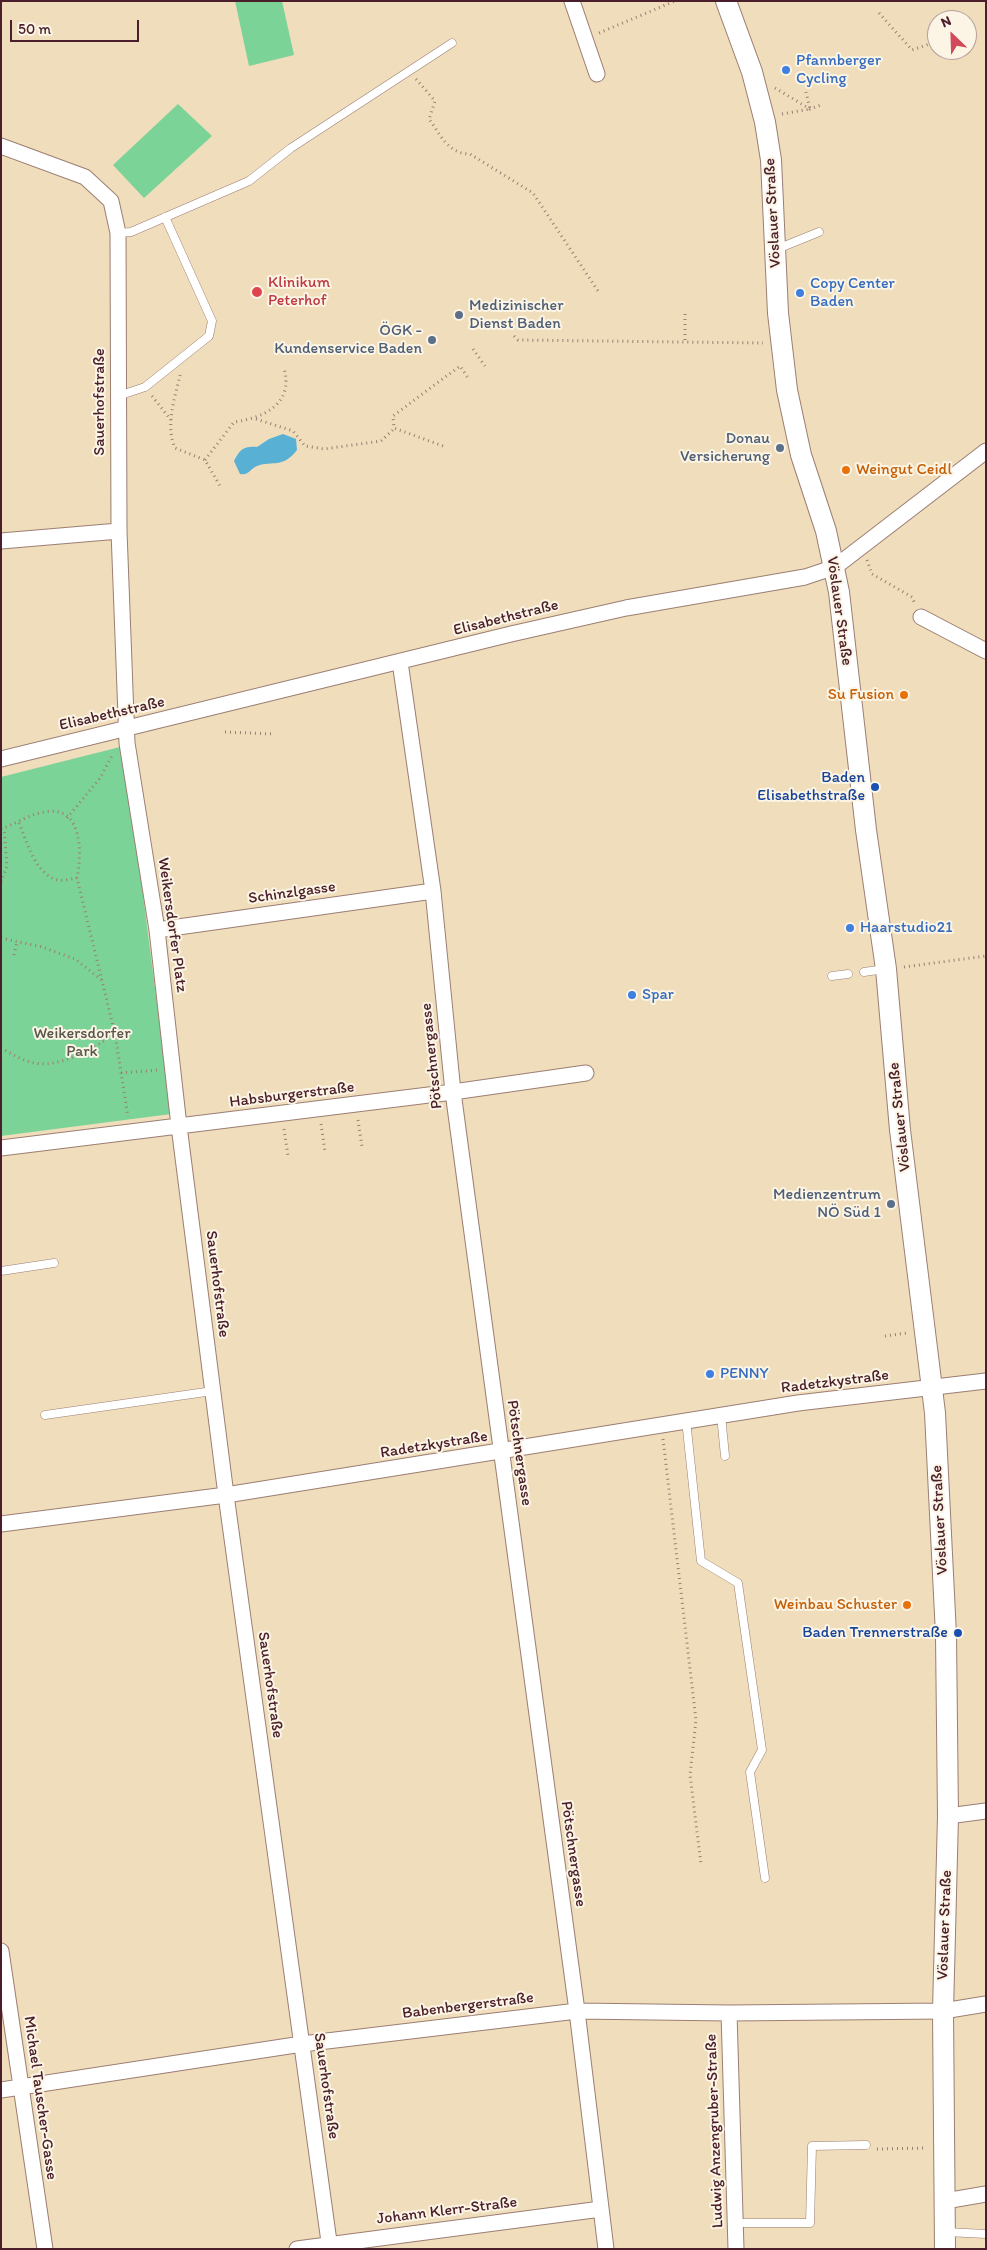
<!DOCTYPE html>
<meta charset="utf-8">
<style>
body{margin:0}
#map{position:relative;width:987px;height:2250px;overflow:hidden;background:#efddbb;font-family:Itim,sans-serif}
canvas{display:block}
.frame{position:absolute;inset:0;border:2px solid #4a1f2b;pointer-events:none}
.north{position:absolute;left:927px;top:10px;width:50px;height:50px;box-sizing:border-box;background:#fcf5e5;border:1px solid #b59f9b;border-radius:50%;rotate:336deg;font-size:14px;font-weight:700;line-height:20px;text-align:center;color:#4a1f2b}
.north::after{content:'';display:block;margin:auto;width:18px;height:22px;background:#d1495b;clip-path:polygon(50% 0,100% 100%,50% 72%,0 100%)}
.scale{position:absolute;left:10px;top:20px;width:129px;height:22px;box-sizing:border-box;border:2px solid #4a1f2b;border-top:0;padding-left:6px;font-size:15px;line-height:18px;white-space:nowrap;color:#4a1f2b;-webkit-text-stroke:4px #fcf5e5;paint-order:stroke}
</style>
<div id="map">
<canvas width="987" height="2250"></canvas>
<div class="frame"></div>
<div class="north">N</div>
<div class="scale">50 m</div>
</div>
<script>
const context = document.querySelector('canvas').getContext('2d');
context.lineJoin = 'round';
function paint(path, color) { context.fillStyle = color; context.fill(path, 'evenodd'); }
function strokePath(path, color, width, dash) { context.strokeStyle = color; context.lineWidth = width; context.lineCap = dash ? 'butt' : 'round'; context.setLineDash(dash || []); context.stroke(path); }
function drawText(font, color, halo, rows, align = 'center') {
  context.font = font + ' Itim,sans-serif'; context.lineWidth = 4; context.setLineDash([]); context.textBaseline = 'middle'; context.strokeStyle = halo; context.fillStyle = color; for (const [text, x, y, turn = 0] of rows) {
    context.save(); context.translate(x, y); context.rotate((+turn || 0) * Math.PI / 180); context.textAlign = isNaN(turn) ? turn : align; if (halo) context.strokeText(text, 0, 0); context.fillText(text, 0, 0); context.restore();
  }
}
paint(new Path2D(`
 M235,1H282L294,55L249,66Z
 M178,104L212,136L144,198L113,165Z
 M124,746L171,1114L1,1136V777Z`), '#7bd398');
paint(new Path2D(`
 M283,434L296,439L297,450C282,469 273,460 257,466C250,469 248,476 240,474L234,461C240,449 244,446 257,447L269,439Z`), '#58b0d5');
const lane = new Path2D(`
 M118,233L131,232L249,181L291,148L452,43
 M777,249L819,232
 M118,396L145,387L209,336L212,321L165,217
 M864,972L885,969
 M832,976L848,974
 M1,1271L54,1263
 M45,1415L213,1391
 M721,1415L725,1456
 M686,1420L701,1561L738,1583L762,1750L750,1772L765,1878
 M735,2223H810L812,2146L866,2145
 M946,2232L986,2234`);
const street = new Path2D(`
 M572,1L597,74
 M1,146L85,177L111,201L118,233L119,531L127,743L157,930L179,1126L226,1495L330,2249
 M1,541L119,531
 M921,617L986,651
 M400,662L433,891L453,1092L577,2011L606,2249
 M1,759L511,634L626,608L805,577L835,567L986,451
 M157,930L433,891
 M1,1148L453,1092L586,1073
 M1,1524L226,1495L798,1403L986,1381
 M948,1816L986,1811
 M1,1951L45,2249
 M729,2013L736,2249
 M1,2090L302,2044L577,2011L729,2013L943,2011L986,2004
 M945,2201L986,2194
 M297,2249L601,2209`);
const secondary = new Path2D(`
 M726,1L752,72L765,122L771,160L778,313L787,390L801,455L826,531L839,592L866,830L886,969L900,1130L935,1413L946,1635L948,1816L943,2011L945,2249`);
strokePath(lane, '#9c7e73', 9);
strokePath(street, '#9c7e73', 17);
strokePath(secondary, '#9c7e73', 22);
strokePath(new Path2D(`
 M879,13L912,50L935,42
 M599,33L675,1
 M416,79L435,101L429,119C440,134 448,154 470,154L533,193L598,291
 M775,88L810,109L821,105
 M782,114L810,109L806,92
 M685,314V341
 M514,336L518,340L763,343
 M473,349L485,366
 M180,375C175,398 165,425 175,448L205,460L220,486
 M152,396L171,420
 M256,419L293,431L305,446L324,449L381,441L394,429
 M443,446L394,428L393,416L460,366L468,378
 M205,460L234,422C264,418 294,404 284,368
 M867,560L872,574L912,597L915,604
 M225,732L274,734
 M67,818L100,778L113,754
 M19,823C27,841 35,875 58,880C63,881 71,879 77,878
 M1,829C15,824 30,814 44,812C83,804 82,854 77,878L115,1034L128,1117
 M1,882L7,866L4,828
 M1,938L42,947L75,959L103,981
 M14,955L17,942
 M904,967L986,956
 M1,1048C10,1053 20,1059 30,1062C58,1070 92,1049 115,1034
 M121,1073L158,1070
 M358,1120L362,1147
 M321,1124L325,1152
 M284,1129L288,1156
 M885,1336L907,1333
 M663,1439L696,1720L690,1775L701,1864
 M877,2149L926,2148`), '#9c7e73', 3, [1, 4]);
strokePath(lane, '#fff', 8);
strokePath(street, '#fff', 15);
strokePath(secondary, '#fff', 20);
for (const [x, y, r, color] of [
 [786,70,5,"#3f7fe0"],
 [257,292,6,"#e0444e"],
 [800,293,5,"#3f7fe0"],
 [459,315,5,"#5c6f8a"],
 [432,340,5,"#5c6f8a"],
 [780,448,5,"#5c6f8a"],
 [846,470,5,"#e8710a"],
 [904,695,5,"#e8710a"],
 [875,787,5,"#1a4fb4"],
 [850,928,5,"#3f7fe0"],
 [632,995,5,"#3f7fe0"],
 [891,1204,5,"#5c6f8a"],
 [710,1374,5,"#3f7fe0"],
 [907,1605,5,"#e8710a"],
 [958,1633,5,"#1a4fb4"]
]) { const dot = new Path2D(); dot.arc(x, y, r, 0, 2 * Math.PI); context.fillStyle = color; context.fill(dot); strokePath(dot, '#fcf5e5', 2); }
drawText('16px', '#366cbe', '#fcf5e5', [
 ["Pfannberger",796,61],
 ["Cycling",796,79],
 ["Copy Center",810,284],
 ["Baden",810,302],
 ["Haarstudio21",860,928],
 ["Spar",642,995],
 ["PENNY",720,1374]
], 'left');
drawText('16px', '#4a1f2b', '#fcf5e5', [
 ["Vöslauer Straße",773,213,-93],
 ["Sauerhofstraße",100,402,-90],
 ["Vöslauer Straße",839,611,82],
 ["Elisabethstraße",506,618,-14],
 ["Elisabethstraße",112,714,-13],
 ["Schinzlgasse",292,893,-8],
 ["Weikersdorfer Platz",172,925,82],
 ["Pötschnergasse",432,1056,-96],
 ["Habsburgerstraße",292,1095,-7],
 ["Vöslauer Straße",900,1117,-96],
 ["Sauerhofstraße",217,1284,83],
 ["Radetzkystraße",835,1382,-7],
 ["Radetzkystraße",434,1445,-9],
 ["Pötschnergasse",519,1453,82],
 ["Vöslauer Straße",940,1520,-93],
 ["Sauerhofstraße",270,1685,82],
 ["Pötschnergasse",573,1854,82],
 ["Vöslauer Straße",945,1925,-88],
 ["Babenbergerstraße",468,2006,-7],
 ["Sauerhofstraße",326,2086,82],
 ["Michael Tauscher-Gasse",40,2098,82],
 ["Ludwig Anzengruber-Straße",715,2131,-92],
 ["Johann Klerr-Straße",447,2211,-7]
]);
drawText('16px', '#be3a42', '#fcf5e5', [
 ["Klinikum",268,283],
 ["Peterhof",268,301]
], 'left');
drawText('16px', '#4e5e75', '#fcf5e5', [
 ["Medizinischer",469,306,"left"],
 ["Dienst Baden",469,324,"left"],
 ["ÖGK -",422,331],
 ["Kundenservice Baden",422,349],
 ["Donau",770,439],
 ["Versicherung",770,457],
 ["Medienzentrum",881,1195],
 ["NÖ Süd 1",881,1213]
], 'right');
drawText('16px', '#c56008', '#fcf5e5', [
 ["Weingut Ceidl",856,470,"left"],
 ["Su Fusion",894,695],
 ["Weinbau Schuster",897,1605]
], 'right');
drawText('16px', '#164399', '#fcf5e5', [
 ["Baden",865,778],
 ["Elisabethstraße",865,796],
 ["Baden Trennerstraße",948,1633]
], 'right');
drawText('16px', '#59554c', '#fcf5e5', [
 ["Weikersdorfer",82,1034],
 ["Park",82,1052]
]);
</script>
